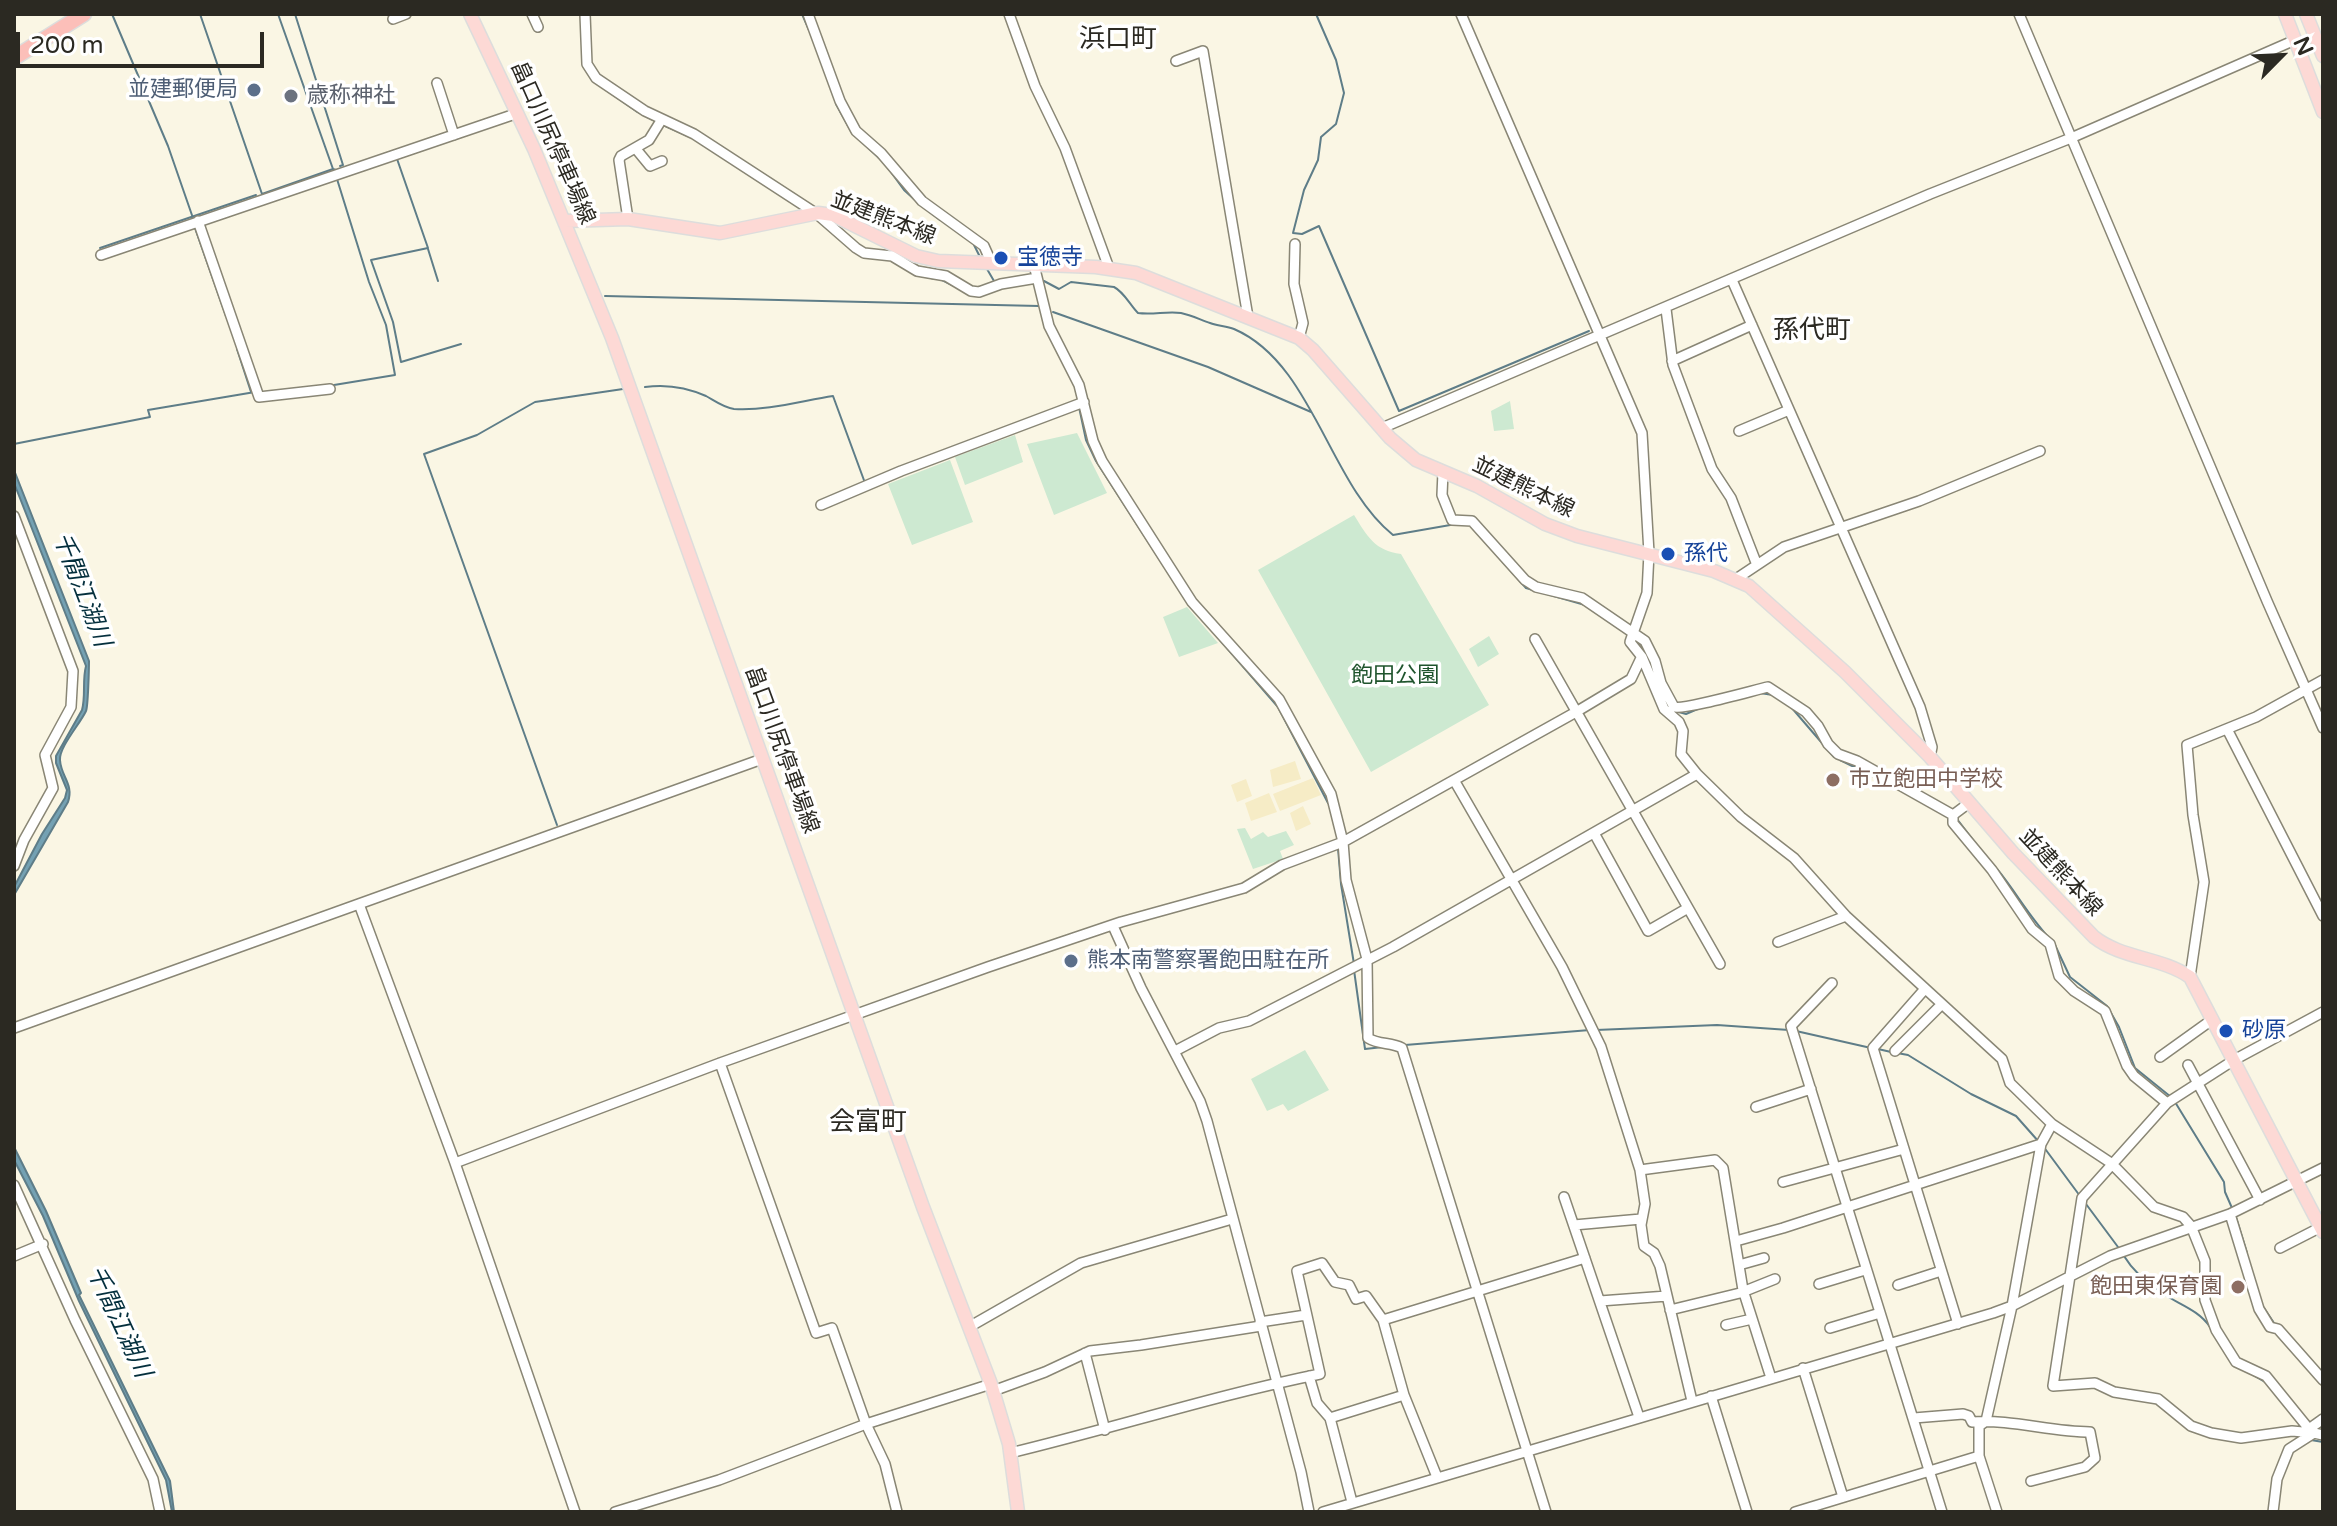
<!DOCTYPE html>
<meta charset="utf-8">
<style>
body{margin:0}
#map{position:relative;width:2337px;height:1526px;overflow:hidden;background:#faf6e4;font-family:"Varela Round",sans-serif}
canvas{display:block}
.frame{position:absolute;inset:0;border:16px solid #2b2922;pointer-events:none}
.north{position:absolute;left:2241px;top:16px;width:80px;height:80px;-webkit-text-stroke:6px #fff;paint-order:stroke;rotate:66deg;font-size:22px;font-weight:700;line-height:32px;text-align:center;color:#2b2922}
.north::after{content:'';display:block;margin:auto;width:28px;height:36px;background:#2b2922;clip-path:polygon(50% 0,100% 100%,50% 72%,0 100%)}
.scale{position:absolute;left:16px;top:32px;width:248px;height:36px;box-sizing:border-box;border:4px solid #2b2922;border-top:0;padding-left:10px;font-size:24px;line-height:28px;white-space:nowrap;color:#2b2922;-webkit-text-stroke:6px #fff;paint-order:stroke}
</style>
<div id="map">
<canvas width="2337" height="1526"></canvas>
<div class="frame"></div>
<div class="north">N</div>
<div class="scale">200 m</div>
</div>
<script>
const context = document.querySelector('canvas').getContext('2d');
context.lineJoin = 'round';
function paint(path, color) { context.fillStyle = color; context.fill(path, 'evenodd'); }
function strokePath(path, color, width, dash) { context.strokeStyle = color; context.lineWidth = width; context.lineCap = dash ? 'butt' : 'round'; context.setLineDash(dash || []); context.stroke(path); }
function drawText(font, color, halo, rows, align = 'center') {
  context.font = font + ' "Varela Round","Noto Sans JP",sans-serif'; context.lineWidth = 7; context.setLineDash([]); context.textBaseline = 'middle'; context.strokeStyle = halo; context.fillStyle = color; for (const [text, x, y, turn = 0] of rows) {
    context.save(); context.translate(x, y); context.rotate((+turn || 0) * Math.PI / 180); context.textAlign = isNaN(turn) ? turn : align; if (halo) context.strokeText(text, 0, 0); context.fillText(text, 0, 0); context.restore();
  }
}
paint(new Path2D(`
 M1510,401L1514,429L1494,431L1491,411Z
 M1077,433L1107,493L1054,515L1027,444Z
 M1015,435L1023,462L965,485L955,457Z
 M950,460L973,522L912,545L888,484Z
 M1354,515C1367,536 1375,551 1401,554L1489,705L1371,772L1258,570Z
 M1187,607L1218,643L1179,657L1163,617Z
 M1489,636L1499,654L1478,667L1469,649Z
 M1245,828L1251,839L1263,832L1268,837L1286,831L1294,845L1280,851L1283,859L1253,869L1237,829Z
 M1305,1050L1329,1090L1288,1111L1283,1104L1267,1111L1251,1079Z`), '#cde9d1');
paint(new Path2D(`
 M1295,761L1301,779L1273,787L1270,770Z
 M1313,778L1321,795L1280,811L1273,794Z
 M1246,779L1252,796L1237,802L1231,785Z
 M1269,793L1277,812L1251,821L1245,803Z
 M1303,806L1311,824L1296,831L1290,813Z`), '#f6ecc6');
const water = new Path2D(`
 M14,470L89,661C89,668 88,707 86,711C80,724 59,747 60,760C61,777 74,784 68,802L14,895V887L42,834L65,798L67,790L56,763V756L82,710C86,695 82,681 86,666L14,483Z
 M14,1147L46,1211L81,1293L79,1295L170,1481L174,1512H172L166,1480L79,1301L43,1216L14,1160Z`);
paint(water, '#74a1b3');
strokePath(water, '#5e7d88', 2);
strokePath(new Path2D(`
 M112,14L168,146L194,221
 M200,14L262,194L333,169
 M278,14L333,169L336,170
 M295,14L343,165L340,166
 M802,14L809,30
 M1316,14L1336,60L1344,93L1336,124L1321,137L1318,160L1304,190L1293,233L1302,234L1319,226L1399,411L1589,331
 M582,43V60
 M596,83L636,111L657,122
 M836,104L852,133
 M663,125L690,137
 M863,143L879,158
 M396,156L428,248L371,260L393,322L401,362L461,344
 M888,168L904,190L915,200
 M926,209L940,220
 M195,228L226,316
 M974,245L980,257
 M100,248L256,195
 M428,249L438,281
 M987,269L994,281
 M918,275L935,279
 M942,280L954,286
 M1044,281L1059,289L1071,282L1114,287C1124,292 1130,305 1138,313C1153,315 1167,311 1181,313C1191,315 1201,320 1210,323C1218,326 1226,326 1234,329C1313,363 1329,484 1393,535L1456,524
 M605,296L1039,306
 M1053,312L1208,367L1311,412
 M237,349L251,392
 M334,385L395,375L386,325L369,282L337,179
 M645,387C666,384 686,387 706,396C715,401 724,408 734,409C767,411 801,401 833,396L865,483
 M1079,407L1086,440L1096,461L1187,602
 M14,444L150,417L148,410L255,392
 M1502,561L1526,588L1585,605
 M1220,640L1278,707L1328,803
 M1760,693L1773,695
 M1791,707L1834,757
 M1675,711L1686,714L1700,708
 M1840,760L1891,785
 M1957,819L1980,849
 M557,825L424,454L477,435L535,402L623,389
 M1338,848L1341,884L1354,964
 M1997,869C2016,892 2030,918 2051,940
 M2055,945L2070,977L2107,1006L2119,1027L2135,1068L2171,1097
 M1354,970L1365,1049L1383,1047
 M1596,1030L1717,1025L1789,1030
 M1796,1031L1871,1048
 M1405,1045L1590,1030
 M1878,1049L1891,1052
 M1897,1053L1908,1055L1971,1094L2016,1116L2039,1142
 M2175,1102L2224,1182L2225,1192L2232,1208
 M2043,1146L2080,1196
 M2086,1204L2118,1247
 M2235,1214L2247,1253
 M2124,1256C2133,1271 2147,1283 2162,1293C2178,1304 2199,1310 2210,1327
 M2262,1305L2274,1323
 M2253,1375L2265,1382
 M2311,1440L2323,1442`), '#5e7d88', 2);
const minor = new Path2D(`
 M532,14L538,27
 M585,14L587,64L596,78L645,111L694,134L817,214L856,248L864,253L892,256L917,271L946,276L971,291L979,292L1001,284L1037,278
 M808,14L840,101L856,131L881,153L922,201L984,246L992,264
 M1009,14L1035,86L1065,148L1109,268
 M1461,14L1642,433L1649,553L1647,593L1630,642L1642,657L1664,709L1679,722L1683,731L1681,754L1697,774L1741,817L1794,858L1846,916L2002,1059L2010,1083L2052,1124L2111,1163L2154,1207L2183,1217L2191,1226L2205,1261V1300L2216,1330L2236,1362L2266,1376L2309,1429L2314,1433L2323,1435
 M2019,14L2267,601L2323,728
 M393,19L406,14
 M1176,61L1203,51L1248,317
 M437,83L454,135
 M636,149L650,166L662,161
 M628,219L619,160L621,156L649,140L662,119
 M198,221L259,397L330,389
 M1295,244L1294,284L1303,323L1299,338
 M101,255L518,113
 M1034,265L1049,326L1079,385L1093,441L1102,461L1192,602L1279,699L1331,794L1343,842L1346,880L1367,959L1368,1038C1379,1045 1391,1042 1402,1048L1546,1512
 M1732,280L1920,707L1932,747L1930,757
 M1666,309L1673,365L1712,469L1731,498L1757,565
 M1672,361L1752,325
 M1382,428L1930,194L2071,138L2295,40
 M1739,431L1789,410
 M1443,472L1442,495L1452,520L1472,521L1525,580L1536,587L1582,598L1645,641L1655,661L1661,683L1674,707C1684,710 1751,691 1768,687L1806,712L1818,726L1828,744L1838,754L1857,761L1953,815L1969,803
 M821,505L901,471L1084,402
 M14,516L73,671L71,707L45,755L53,788L24,840L14,866
 M1736,579L1784,547L1919,501L2040,451
 M1535,639L1720,964
 M2227,729L2323,916
 M1454,780L1562,967L1601,1047L1640,1170L1645,1204L1641,1225L1644,1246L1654,1253L1660,1266L1692,1401
 M1953,815V823L1992,870L2032,929L2050,944L2059,976L2074,991L2105,1011L2127,1066L2134,1076L2167,1103
 M1594,833L1648,931L1688,908
 M359,904L455,1163L575,1512
 M1113,926L1141,988L1200,1101L1207,1121L1301,1472L1309,1512
 M1778,942L1846,916
 M2190,977L2204,882L2193,815L2187,745L2256,717L2323,680
 M1832,983L1791,1026L1942,1512
 M1924,990L1873,1048L1958,1324
 M14,1028L762,759
 M1175,1051L1219,1028L1249,1021L1393,947L1697,774
 M1895,1051L1941,1005
 M2160,1057L2213,1019
 M720,1063L816,1333L832,1328L866,1424L885,1464L897,1512
 M2188,1065L2260,1200
 M1756,1107L1811,1089
 M455,1163L720,1063L988,967L1121,922L1244,888L1282,865L1343,842L1576,712L1631,679L1641,658
 M1640,1170L1715,1160L1723,1168L1743,1290L1771,1378
 M1783,1182L1904,1149
 M14,1185L75,1320L153,1479L160,1512
 M1564,1197L1639,1417
 M2230,1214L2259,1309L2270,1327L2278,1329L2323,1380
 M1574,1225L1641,1219
 M1736,1241L1783,1228L2041,1144
 M2280,1248L2323,1226
 M14,1256L43,1244
 M1739,1265L1764,1258
 M1819,1284L1865,1270
 M1898,1285L1941,1271
 M1600,1301L1667,1296
 M1670,1310L1740,1293L1775,1279
 M1260,1322L1306,1315
 M1726,1325L1752,1319
 M969,1327L1081,1263L1232,1219
 M1830,1328L1880,1313
 M1085,1353L1105,1430
 M1803,1368L1843,1497
 M1309,1376L1317,1403L1330,1418L1404,1395L1383,1320
 M993,1391L1045,1372L1090,1351L1141,1345L1261,1326
 M1404,1395L1437,1477
 M1711,1396L1747,1512
 M1330,1418L1352,1502
 M1914,1418L1963,1414L1969,1416L1972,1422C2011,1419 2051,1432 2090,1432L2095,1458L2085,1467L2031,1481
 M2309,1429L2323,1419
 M2314,1433L2292,1431L2241,1438L2211,1433L2191,1426L2158,1399L2114,1392L2095,1383L2053,1386L2082,1198L2167,1103L2234,1060L2323,1012
 M1010,1453C1114,1428 1216,1395 1320,1374L1297,1271L1322,1263L1335,1282L1349,1285L1356,1299L1366,1296L1383,1320L1585,1258
 M615,1512L719,1480L866,1424L991,1384
 M1323,1512L1993,1313L2012,1306L2110,1256L2230,1214L2323,1168
 M1795,1512L1979,1456
 M1997,1512L1979,1456V1426L1986,1421L2012,1306L2041,1144L2052,1124
 M2273,1512L2277,1479L2289,1449L2314,1433`);
const major = new Path2D(`
 M470,14L534,149L612,338L923,1207L991,1384L1009,1444L1018,1512
 M2285,14L2323,112
 M2306,14L2323,56
 M565,221L628,219L720,233L818,213L833,215L916,256L938,261L1096,267L1136,273L1299,338L1313,350L1390,438L1416,460L1477,486L1545,524L1577,536L1714,571L1749,586L1845,672L1930,757L2013,853L2094,937C2122,959 2161,957 2190,977L2323,1232`);
const highway = new Path2D(`
 M14,58L84,14`);
strokePath(minor, '#898675', 12);
strokePath(major, '#dddddc', 15);
strokePath(highway, '#dddddc', 17);
strokePath(minor, '#fff', 9);
strokePath(major, '#fdd9d5', 12);
strokePath(highway, '#fcbfb9', 14);
for (const [x, y, r, color] of [
 [254,90,8,"#5c6f8a"],
 [291,96,8,"#6b7280"],
 [1001,258,8,"#1a4fb4"],
 [1668,554,8,"#1a4fb4"],
 [1833,780,8,"#8d6e63"],
 [1071,961,8,"#5c6f8a"],
 [2226,1031,8,"#1a4fb4"],
 [2238,1287,8,"#8d6e63"]
]) { const dot = new Path2D(); dot.arc(x, y, r, 0, 2 * Math.PI); context.fillStyle = color; context.fill(dot); strokePath(dot, '#fff', 3); }
drawText('22px', '#4e5e75', '#fff', [
 ["並建郵便局",238,90],
 ["熊本南警察署飽田駐在所",1087,961,"left"]
], 'right');
drawText('22px', '#5b616d', '#fff', [
 ["歳称神社",307,96]
], 'left');
drawText('22px', '#2b2922', '#fff', [
 ["畠口川尻停車場線",552,143,66],
 ["並建熊本線",883,219,21],
 ["並建熊本線",1523,488,26],
 ["畠口川尻停車場線",781,750,70],
 ["並建熊本線",2060,873,47]
]);
drawText('22px', '#164399', '#fff', [
 ["宝徳寺",1017,258],
 ["孫代",1684,554],
 ["砂原",2242,1031]
], 'left');
drawText('22px', '#1f542d', '#fff', [
 ["飽田公園",1395,676]
]);
drawText('22px', '#785e54', '#fff', [
 ["市立飽田中学校",1849,780],
 ["飽田東保育園",2222,1287,"right"]
], 'left');
drawText('italic 24px', '#042f3d', '#fff', [
 ["千間江湖川",81,590,69],
 ["千間江湖川",118,1322,65]
]);
drawText('26px', '#2b2922', '#fff', [
 ["浜口町",1118,40],
 ["孫代町",1812,331],
 ["会富町",868,1123]
]);
</script>
